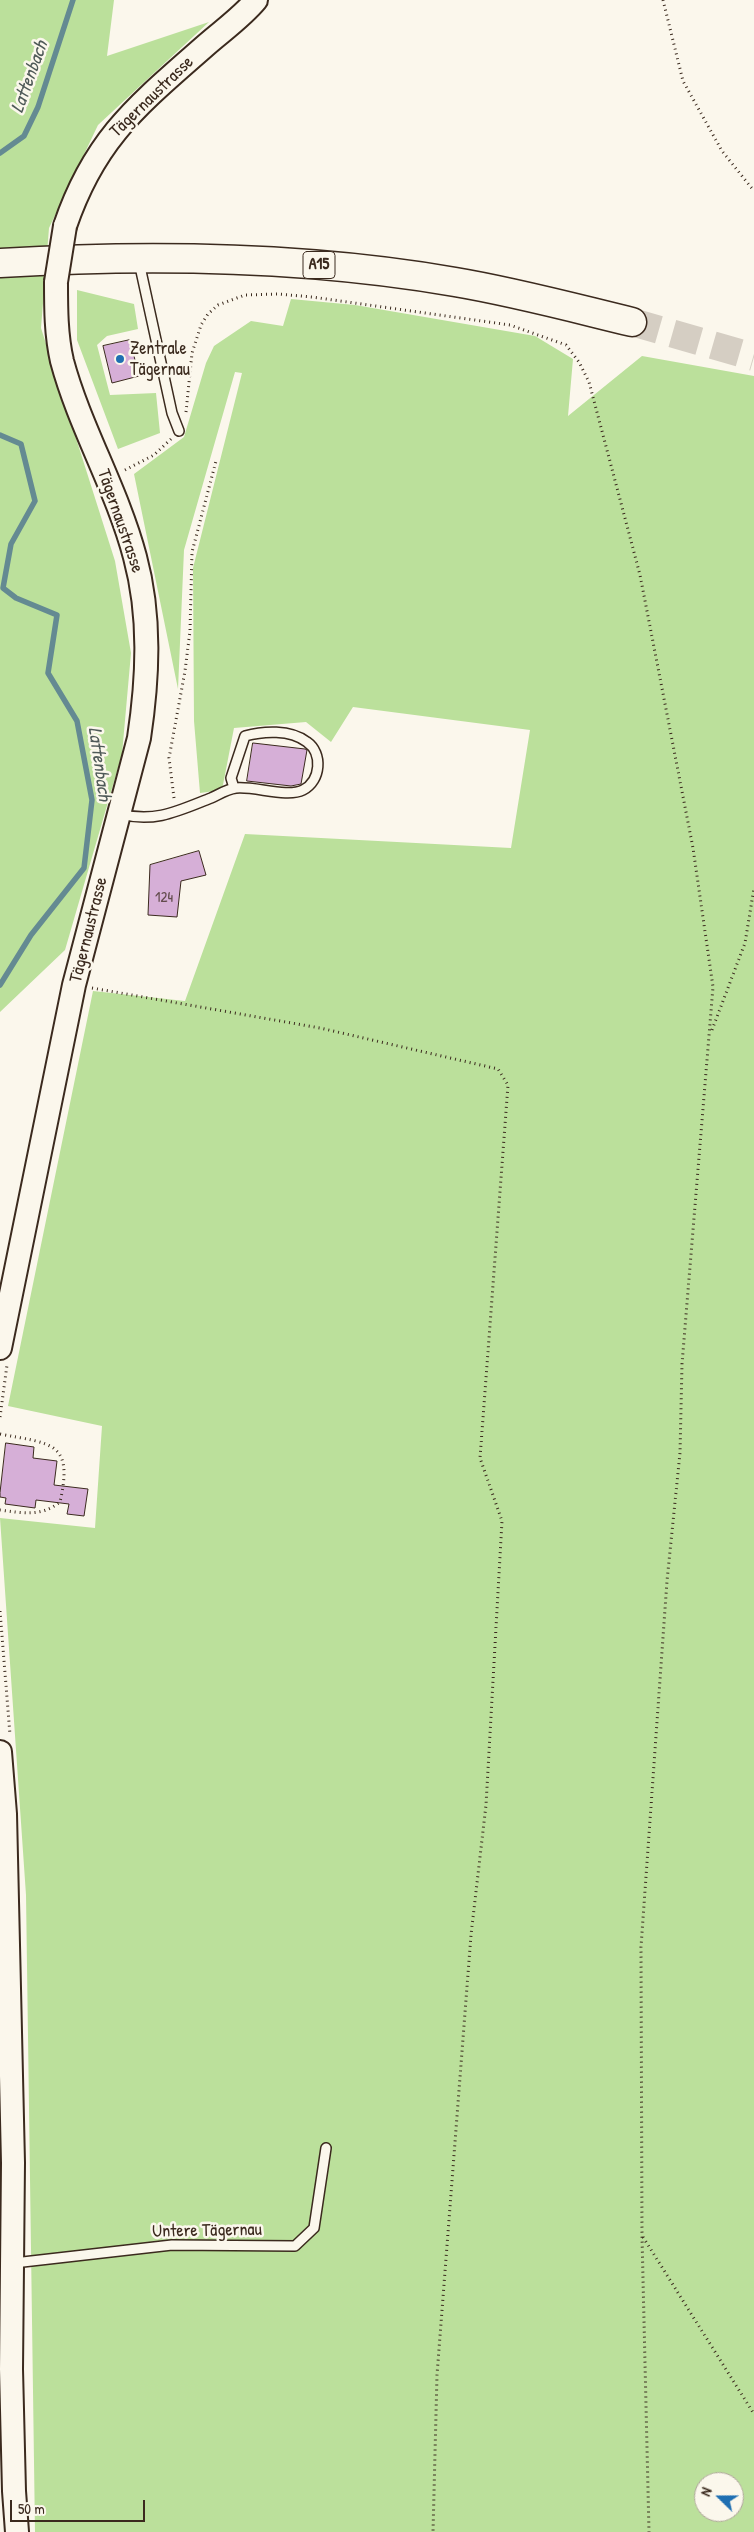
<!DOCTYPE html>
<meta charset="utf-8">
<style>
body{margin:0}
#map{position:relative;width:754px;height:2532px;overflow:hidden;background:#fbf7ec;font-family:"Patrick Hand",sans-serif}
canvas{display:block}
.north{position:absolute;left:694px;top:2472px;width:50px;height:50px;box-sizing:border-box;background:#fbf7ec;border:1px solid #aea59a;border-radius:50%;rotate:292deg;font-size:14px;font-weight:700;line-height:20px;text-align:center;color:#3b2a1e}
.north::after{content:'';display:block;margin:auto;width:18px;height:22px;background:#1f6fb2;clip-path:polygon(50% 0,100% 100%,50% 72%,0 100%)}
.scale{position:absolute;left:10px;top:2500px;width:135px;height:22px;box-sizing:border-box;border:2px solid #3b2a1e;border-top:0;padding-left:6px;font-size:15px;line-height:18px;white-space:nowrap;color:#3b2a1e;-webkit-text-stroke:4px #fbf7ec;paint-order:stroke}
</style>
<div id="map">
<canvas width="754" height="2532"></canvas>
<div class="north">N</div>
<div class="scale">50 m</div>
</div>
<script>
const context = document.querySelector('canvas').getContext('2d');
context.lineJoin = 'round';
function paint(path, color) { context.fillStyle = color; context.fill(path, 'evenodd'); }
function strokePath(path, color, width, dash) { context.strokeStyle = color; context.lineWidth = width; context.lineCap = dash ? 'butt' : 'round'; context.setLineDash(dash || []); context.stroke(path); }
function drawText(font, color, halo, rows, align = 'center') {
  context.font = font + ' "Patrick Hand",sans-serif'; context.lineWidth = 5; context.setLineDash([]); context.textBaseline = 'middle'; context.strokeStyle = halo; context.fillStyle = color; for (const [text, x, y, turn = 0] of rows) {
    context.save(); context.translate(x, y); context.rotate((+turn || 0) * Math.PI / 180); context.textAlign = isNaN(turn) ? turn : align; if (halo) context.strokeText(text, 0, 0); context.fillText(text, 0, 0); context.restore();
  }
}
paint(new Path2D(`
 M0,0H114L107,56L209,22L98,125L49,228L41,328L115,561L131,653L122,754L65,950L0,1012Z
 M77,290L134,304L138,329L107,336L97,345L110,395L156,393L160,433L118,449L77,340Z
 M291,299L355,305L535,336L573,359L568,416L642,356L754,376V2532H35L26,1895L0,1518L95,1528L102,1426L8,1406L93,991L185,1001L245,834L511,848L530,730L353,707L331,742L306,722L234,728L222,790L200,793L194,721L193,568L242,373L235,372L184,550L178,689L134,474L184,437L206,363L214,346L251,321L283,326ZM704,2482H734V2512H704Z`), '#bbe09b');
strokePath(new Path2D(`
 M0,153L24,136L38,107L73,0
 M0,435L21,444L35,501L11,544L3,588L16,598L57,615L48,673L77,721L92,800L84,868L31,935L0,985`), '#648a92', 5.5);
const building = new Path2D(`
 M130,340L139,376L112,383L103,346Z
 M253,743L305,749L307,750L301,784L291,786L247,781Z
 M199,851L206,875L181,881L177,917L148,915L150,865Z
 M6,1443L34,1447L33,1458L57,1461L54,1485L88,1489L84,1516L67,1514L69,1504L36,1500L35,1508L5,1504L6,1498L0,1497V1493Z`);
paint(building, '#d6afd7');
strokePath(building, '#3b2a1e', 1);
strokePath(new Path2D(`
 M632,322L754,357`), '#d5cec3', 28, [28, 14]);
const service = new Path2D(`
 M139,262L172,413L179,431
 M120,814C155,823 178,811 211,798C218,795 227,789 236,788C255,786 287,798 303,790C321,781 323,753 307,742C290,729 263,731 245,736L231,778L234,788
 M14,2263L172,2245L295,2246L314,2228L326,2148`);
const tertiary = new Path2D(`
 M65,226C95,138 138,105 205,46C222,31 242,17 256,0
 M0,1348L74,985L139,738C148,678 151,616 135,557C117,489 80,428 62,361C56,335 56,308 56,282
 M0,1752L5,1814L13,2163L11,2369L14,2491L17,2532`);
const trunk = new Path2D(`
 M0,263C152,254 305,256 455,282C515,292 574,308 632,322`);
strokePath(service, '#3b2a1e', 12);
strokePath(tertiary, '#3b2a1e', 26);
strokePath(trunk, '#3b2a1e', 31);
strokePath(new Path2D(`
 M663,0L683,81L722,151L754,191
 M186,412L192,353L201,325L208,314L218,305L245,295L278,294L312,297L510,325L566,345L579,362L589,382L640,575L693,848L713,987L682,1364L680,1453L667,1581L641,1947L642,2236L649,2532
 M125,470L154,455L171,439
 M174,798L169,758L185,671L190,631L192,552L216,461
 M92,988L320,1028L498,1069L508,1085L480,1458L502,1521L486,1805L471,1935L437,2375L433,2532
 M712,1030L745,943L754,888
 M0,1417L7,1365
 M0,1434C51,1444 74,1441 60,1502C41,1517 23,1513 0,1510
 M0,1611L10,1735
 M643,2237L754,2414`), '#3b2a1e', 3, [1, 4]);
strokePath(service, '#fbf7ec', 9);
strokePath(tertiary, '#fbf7ec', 22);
strokePath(trunk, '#fbf7ec', 28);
const tertiaryBridge = new Path2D(`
 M56,282L65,226`);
strokePath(tertiaryBridge, '#3b2a1e', 26, []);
strokePath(tertiaryBridge, '#fbf7ec', 22);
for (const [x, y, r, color] of [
 [120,359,5,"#1f6fb2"]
]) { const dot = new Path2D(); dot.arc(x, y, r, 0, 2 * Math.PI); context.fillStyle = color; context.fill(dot); strokePath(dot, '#fbf7ec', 2); }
drawText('15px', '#624b4c', null, [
 ["124",164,898]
]);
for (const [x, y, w] of [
 [319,265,32]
]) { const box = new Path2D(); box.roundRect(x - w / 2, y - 13.5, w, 27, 4); context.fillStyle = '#fbf7ec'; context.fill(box); strokePath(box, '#3b2a1e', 1); }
drawText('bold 16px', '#3b2a1e', null, [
 ["A15",319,265]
]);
drawText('18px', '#3b2a1e', '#fbf7ec', [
 ["Tägernaustrasse",152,97,-44],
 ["Tägernaustrasse",120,521,71],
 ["Tägernaustrasse",89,930,-76],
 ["Untere Tägernau",207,2231,-1]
]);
drawText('18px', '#3b2a1e', '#fbf7ec', [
 ["Zentrale",130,349],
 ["Tägernau",130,370]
], 'left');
drawText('italic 19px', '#4f5a58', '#fbf7ec', [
 ["Lattenbach",30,77,-70],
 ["Lattenbach",99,764,82]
]);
</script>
